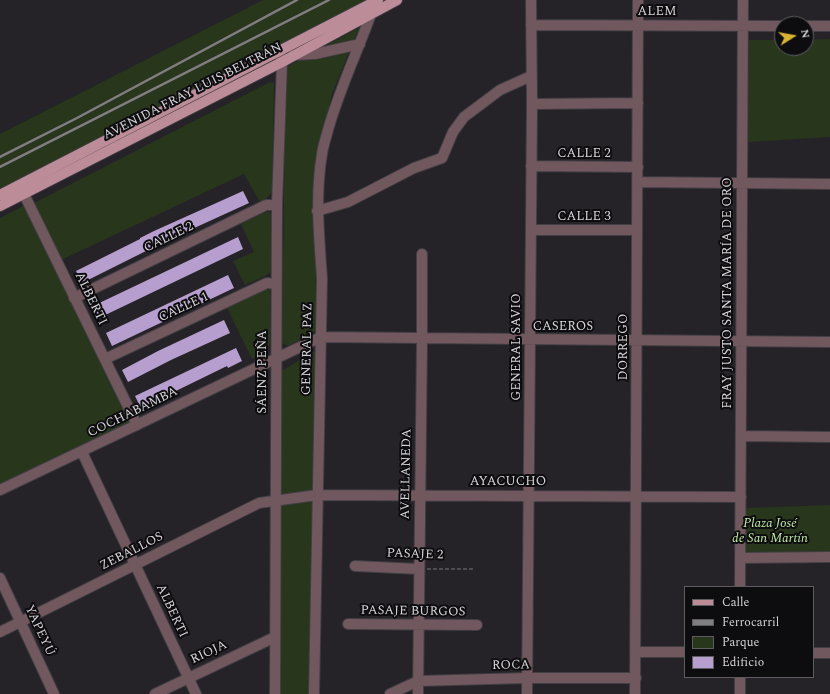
<!DOCTYPE html>
<meta charset="utf-8">
<style>
body{margin:0}
#map{position:relative;width:830px;height:694px;overflow:hidden;background:#252228;font-family:Spectral,serif}
canvas{display:block}
.legend{position:absolute;left:684px;top:586px;width:130px;height:92px;box-sizing:border-box;background:#0d0c0f;border:1px solid #5d5c5f;margin:0;padding:5px 7px;list-style:none;font-size:12px;color:#d6d4d8}
.legend li{display:flex;align-items:center;gap:8px;height:20px}
.legend b{width:20px;border:1px solid #5d5c5f}
.north{position:absolute;left:774px;top:16px;width:40px;height:40px;box-sizing:border-box;background:#0d0c0f;border:1px solid #5d5c5f;border-radius:50%;rotate:79deg;font-size:11px;font-weight:700;line-height:16px;text-align:center;color:#d6d4d8}
.north::after{content:'';display:block;margin:auto;width:14px;height:18px;background:#dab333;clip-path:polygon(50% 0,100% 100%,50% 72%,0 100%)}
</style>
<div id="map">
<canvas width="830" height="694"></canvas>
<ul class="legend">
<li><b style="height:5px;background:#bc8c99"></b>Calle</li>
<li><b style="height:5px;background:#807e83"></b>Ferrocarril</li>
<li><b style="height:11px;background:#28361c"></b>Parque</li>
<li><b style="height:11px;background:#b69fcf"></b>Edificio</li>
</ul>
<div class="north">N</div>
</div>
<script>
const context = document.querySelector('canvas').getContext('2d');
context.lineJoin = 'round';
function paint(path, color) { context.fillStyle = color; context.fill(path, 'evenodd'); }
function strokePath(path, color, width, dash) { context.strokeStyle = color; context.lineWidth = width; context.lineCap = dash ? 'butt' : 'round'; context.setLineDash(dash || []); context.stroke(path); }
function drawText(font, color, halo, rows, align = 'center') {
  context.font = font + ' Spectral,serif'; context.lineWidth = 4; context.setLineDash([]); context.textBaseline = 'middle'; context.strokeStyle = halo; context.fillStyle = color; for (const [text, x, y, turn = 0] of rows) {
    context.save(); context.translate(x, y); context.rotate((+turn || 0) * Math.PI / 180); context.textAlign = isNaN(turn) ? turn : align; if (halo) context.strokeText(text, 0, 0); context.fillText(text, 0, 0); context.restore();
  }
}
paint(new Path2D(`
 M263,0H378L0,195V134Z
 M359,28L332,94L318,152L313,190L318,284L317,331L288,346L282,343L285,115L288,66Z
 M830,39V137L748,142L749,40H782V48H806V40Z
 M270,82L274,83L272,192L267,198L260,202L244,174L61,260L34,203Z
 M25,205L131,423L0,484V218Z
 M266,212H270L272,216L271,272L265,276L245,285L233,261L254,252L241,224Z
 M265,289L270,290V342L267,353L252,359L227,308Z
 M316,350L309,694H279L280,372Z
 M830,505V555L743,556L744,508Z`), '#28361c');
paint(new Path2D(`
 M243,191L249,203L168,240L82,283L76,271L140,239V238L154,231Z
 M238,237L243,249L99,318L93,306Z
 M228,275L234,288L112,346L106,333Z
 M224,320L230,333L171,360L128,382L122,370L158,351Z
 M236,348L242,361L228,368L227,366L141,408L135,396Z`), '#b69fcf');
const minor = new Path2D(`
 M531,25L782,26
 M806,26H830
 M293,55L315,54L360,44
 M532,104L638,103
 M531,166L638,167
 M638,182L830,184
 M20,186L137,425
 M317,211L348,202L414,168L442,158L453,132L464,117L500,90L531,76
 M531,230H637
 M74,298L266,205H277
 M105,359L267,283L276,284
 M741,436L830,437
 M82,452L196,694
 M0,490L321,337L830,342
 M740,558L830,557
 M355,566L419,569
 M0,578L54,694
 M740,587L743,0
 M348,624L477,625
 M0,632L259,503L317,495L741,497
 M636,652H685
 M813,653H830
 M155,694L275,637
 M275,694L277,205L282,62L279,51
 M314,694L322,278C319,236 315,195 322,154C323,146 326,138 328,130C339,90 357,53 371,14
 M390,694L418,681L527,678H636
 M418,694L422,339V254
 M527,694L532,104L531,0
 M635,694L638,0
 M740,694V677`);
const major = new Path2D(`
 M0,195L378,0
 M0,206L282,62L397,0`);
strokePath(minor, '#413e44', 12);
strokePath(major, '#413e44', 12);
strokePath(new Path2D(`
 M427,569H474`), '#5d5a60', 1.5, [4, 2]);
strokePath(minor, '#70585e', 10);
strokePath(major, '#bc8c99', 10);
strokePath(new Path2D(`
 M0,157L77,118L297,0
 M0,167L329,0`), '#807e83', 2.5);
drawText('13px', '#d6d4d8', '#0d0c0f', [
 ["ALEM",657,12],
 ["AVENIDA FRAY LUIS BELTRÁN",193,92,-27],
 ["CALLE 2",584,154],
 ["CALLE 3",584,217],
 ["CALLE 2",169,238,-26],
 ["FRAY JUSTO SANTA MARÍA DE ORO",728,293,-90],
 ["ALBERTI",90,299,64],
 ["CALLE 1",184,308,-25],
 ["CASEROS",563,327],
 ["GENERAL SAVIO",517,347,-90],
 ["DORREGO",624,347,-90],
 ["GENERAL PAZ",308,349,-89],
 ["SÁENZ PEÑA",263,372,-90],
 ["COCHABAMBA",133,413,-26],
 ["AVELLANEDA",407,474,-89],
 ["AYACUCHO",508,482],
 ["ZEBALLOS",132,552,-27],
 ["PASAJE 2",415,555,2],
 ["ALBERTI",171,611,65],
 ["PASAJE BURGOS",413,612,1],
 ["YAPEYÚ",39,631,65],
 ["RIOJA",209,653,-25],
 ["ROCA",511,666,-1]
]);
drawText('italic 13px', '#c3eba5', '#0d0c0f', [
 ["Plaza José",770,524],
 ["de San Martín",770,539]
]);
</script>
